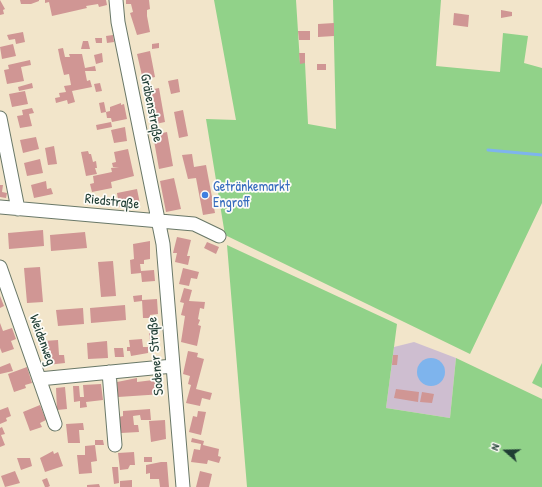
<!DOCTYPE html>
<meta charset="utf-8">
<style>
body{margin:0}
#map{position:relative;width:542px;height:487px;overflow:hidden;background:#f2e5ca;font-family:"Patrick Hand",sans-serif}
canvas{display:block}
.north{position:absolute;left:486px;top:431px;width:40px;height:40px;-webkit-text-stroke:3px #fdfcf7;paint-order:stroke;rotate:290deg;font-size:11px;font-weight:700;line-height:16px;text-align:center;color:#1f3d34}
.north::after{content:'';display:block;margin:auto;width:14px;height:18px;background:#1f3d34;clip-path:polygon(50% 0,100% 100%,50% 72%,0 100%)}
</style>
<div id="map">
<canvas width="542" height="487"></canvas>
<div class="north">N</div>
</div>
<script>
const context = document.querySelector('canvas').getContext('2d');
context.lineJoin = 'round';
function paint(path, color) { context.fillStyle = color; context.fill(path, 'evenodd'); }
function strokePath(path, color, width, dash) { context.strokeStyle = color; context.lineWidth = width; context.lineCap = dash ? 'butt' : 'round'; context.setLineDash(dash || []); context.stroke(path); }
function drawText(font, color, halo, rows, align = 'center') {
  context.font = font + ' "Patrick Hand",sans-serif'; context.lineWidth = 3.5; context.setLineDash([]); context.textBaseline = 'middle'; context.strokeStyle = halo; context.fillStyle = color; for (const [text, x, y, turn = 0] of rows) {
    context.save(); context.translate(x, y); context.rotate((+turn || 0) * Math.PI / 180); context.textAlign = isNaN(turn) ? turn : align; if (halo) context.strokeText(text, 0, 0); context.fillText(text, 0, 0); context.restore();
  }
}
paint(new Path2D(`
 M414,342L456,358L450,418L386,408L394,347Z`), '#cebed0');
paint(new Path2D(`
 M214,0H296L300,63H305L308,124L336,129L333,0H441L436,66L500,72L503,33L528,36L524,63L542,68V203L470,354L225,235L206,119L236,120Z
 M227,245L397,324L386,408L450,418L456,358L542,399V487H247Z
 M542,363V388L532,383Z`), '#91d289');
paint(new Path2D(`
 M417 372a14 14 0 1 1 28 0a14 14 0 1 1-28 0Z`), '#7eb4ed');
strokePath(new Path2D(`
 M488,150L542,155`), '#7eb4ed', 3);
paint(new Path2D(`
 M0,0L5,9L3,10L4,14L0,15Z
 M20,0H39V1L31,4H21Z
 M45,0H106L107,5L99,7L98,4L86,6L87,8L52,16L49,2L45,3Z
 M126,0H149L150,9L147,10V16L150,32L137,35L130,13L133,12L131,4H126Z
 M501,10L512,12V16L501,18Z
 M454,13L469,15L468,27L453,25Z
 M334,23V36L318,37V24Z
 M298,31H310V40H299Z
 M23,32L25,42L16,44L15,39L9,40L7,35Z
 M113,35L114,42L107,43L106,36Z
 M95,38H102V43H96Z
 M83,41H88L90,49H81Z
 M159,43V48L152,49V44Z
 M13,44L16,56L2,59L0,47Z
 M63,48L65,57H70L69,54H82L85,68L95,66L96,71H85L87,81L90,80L92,87L72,91L75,102L68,104L67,100L56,103L55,98L60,97L59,93L66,92L64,86L71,85L69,74L64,75L60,59L58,49Z
 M150,51L155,77L143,80L137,54Z
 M102,53L103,62L96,64L94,55Z
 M299,53H305V63L300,64Z
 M30,60L31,65L21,67L24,81L7,84L4,70L9,69L8,65Z
 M317,64H326V70H317Z
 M178,79L180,92L171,94L168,81Z
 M32,83L33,88L19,91L18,87Z
 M100,83L102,91L96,92L94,84Z
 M159,88L165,122L151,125L144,91Z
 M25,91L28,104L12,107L9,94Z
 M104,102L106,112L101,113L99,103Z
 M121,103V105L124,104L127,119L112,122L111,118H107L106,112L110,111V107Z
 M32,108L34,113L29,114L32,126L20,128L17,116L23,115L22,110Z
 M183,110L188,136L179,138L174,112Z
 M111,122L112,127L97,130L96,125Z
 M125,127L127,141L114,143L111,130Z
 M167,132L173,166L159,169L153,135Z
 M36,137L39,149L23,153L20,140Z
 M54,146L57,164L48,165L45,148Z
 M128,149L134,176L111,182L112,188L92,192L90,184L94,183L93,176L112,172L111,168L119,167H113L112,163L116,162L114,152Z
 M88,151L89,154H91L93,162L96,161L97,168H95L97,174L86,176L81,152Z
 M192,154L194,167L206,165L215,213L203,215L196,178L188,179L182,155Z
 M40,159L43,173L27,176L24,163Z
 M174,178L181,209L166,212L160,181Z
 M46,181L47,189L51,188L53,194L34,198L31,185Z
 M0,185H3L2,192L7,193L6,198L0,197Z
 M137,189L140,204L119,207L117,193Z
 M43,230L44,246L9,249L8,233Z
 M85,232L87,248L51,251L50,235Z
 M177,237L191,240L187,256H190L188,265L175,262L177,253H173Z
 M150,241V259L144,260V264H140L141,271L154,270L155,281L142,282L141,273L131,274L130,260L134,259L133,244Z
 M207,242L219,247L216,254L204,248Z
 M113,261L116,296L101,297L98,262Z
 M40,267L43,302L27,303L24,268Z
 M183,268L199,272L197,279L191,278L189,286L179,284Z
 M184,288L192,290L189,301L205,302L204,309L200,308L198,319L200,320L198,325L201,326L197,346L181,342L185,316L181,315L184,303L180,302Z
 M142,295V301L134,302L133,296Z
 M0,296L4,306L0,308Z
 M157,299L158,314L150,315V318H143L142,300Z
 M125,305L126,320L91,323L90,308Z
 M83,308L84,324L58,326L56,310Z
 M0,323L3,331L12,328L16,339L11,341L14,349L2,353L0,348Z
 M157,332L158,340L150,341L149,333Z
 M142,339L143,347H148V353L131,356L130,351H127V347H130L129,340Z
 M58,340L59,355H64L65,363L47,365L44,341Z
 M107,341L108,358L88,359L87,343Z
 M114,348H123L124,357H115Z
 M188,351L198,353L197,357L204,359L196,389L212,393L210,400L202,398L200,406L186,403L191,385L188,384L190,376L183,374Z
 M393,355H398L397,365H392Z
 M10,363L13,371L0,374V367Z
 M27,367L32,383L25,385L26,388L14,392L8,374Z
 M137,378V382L161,379L163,394L118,397L117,382Z
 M101,384L103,400L86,402L87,407L80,408V401L74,402L73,386H79L80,397H84L83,385Z
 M65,387L67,409L57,410L56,388Z
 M396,389L419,392L418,402L394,398Z
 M422,392L434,394L432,403L420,402Z
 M40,405L46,420L40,423L42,427L30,431L23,412Z
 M8,407L11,416L6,418L7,421L0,424V410Z
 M150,409L151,420H141L140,415L133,416L134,425H138L139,432L121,433L119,417L123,416V411Z
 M198,411L206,412L201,435L189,432L193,416L197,417Z
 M165,420L166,439L151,442L149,421Z
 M83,423L84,430H79L80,443H68L66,424Z
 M2,427L5,434L1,435L5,445L0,447V428Z
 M192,438L204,441L203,445L219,449L218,456L221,457L219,463L208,460L207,464L191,462L194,449L200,450L201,444L191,442Z
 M95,440H103L104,445H95L97,461L91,462L92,473L79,474L77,455H85V446L95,445Z
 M53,451L54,454L58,452L63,466L45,472L40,458Z
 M134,452L135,465H130L128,469L120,470L118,453Z
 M144,457H152V462H144Z
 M17,458H30L32,466L21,470Z
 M161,462H167L169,487H160L159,479H150V473L146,474V465Z
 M112,467H118L119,483L114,484Z
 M15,471L20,483L5,487L1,476Z
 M200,471L212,474L209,487H196Z
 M47,478L50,486L48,487H45L42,480Z
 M132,480V487H120V481Z
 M99,484L100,487H87V485Z`), '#d09694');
const minor = new Path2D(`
 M116,0L118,22L163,244L183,487
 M0,118L18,209
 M0,207L194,224L219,236
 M0,267L55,424
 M109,372L115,445
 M39,379L173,366`);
strokePath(minor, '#697868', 15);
strokePath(minor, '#fff', 13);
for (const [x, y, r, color] of [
 [205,195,4,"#3f7fe0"]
]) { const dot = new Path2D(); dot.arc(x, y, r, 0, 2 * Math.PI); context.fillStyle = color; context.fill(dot); strokePath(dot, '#fdfcf7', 1.5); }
drawText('14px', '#1f3d34', '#fdfcf7', [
 ["Gräbenstraße",151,108,79],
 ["Riedstraße",112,202,6],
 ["Weidenweg",42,340,70],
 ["Sodener Straße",156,356,-95]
]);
drawText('14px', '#366cbe', '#fdfcf7', [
 ["Getränkemarkt",213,187],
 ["Engroff",213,203]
], 'left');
</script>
